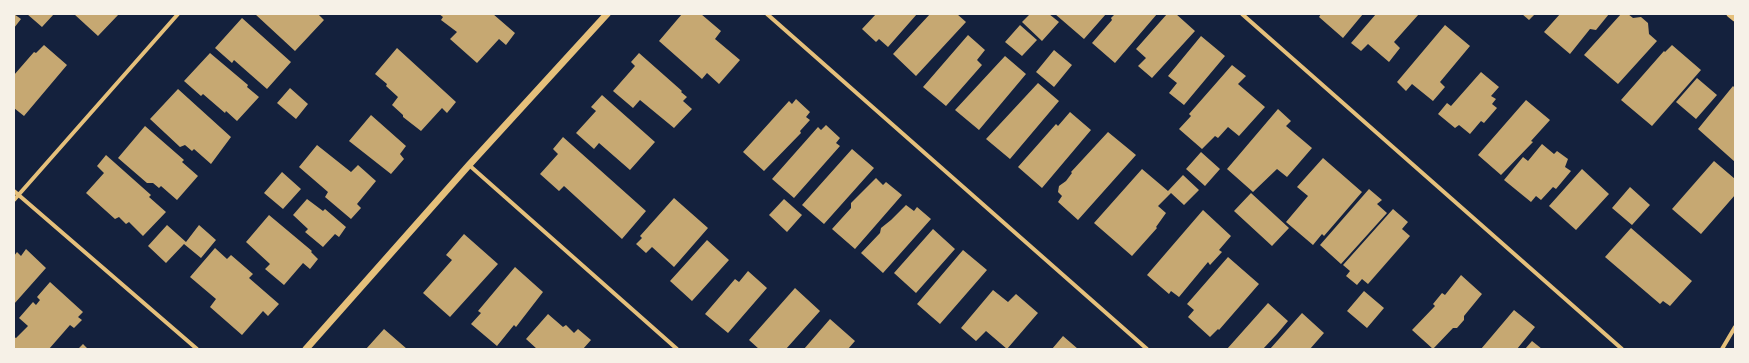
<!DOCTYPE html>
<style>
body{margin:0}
#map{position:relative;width:1749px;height:363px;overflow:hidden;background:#14213d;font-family:"Titillium Web",sans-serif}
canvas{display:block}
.frame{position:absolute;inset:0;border:15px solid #f6f1e7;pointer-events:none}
</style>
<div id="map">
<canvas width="1749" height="363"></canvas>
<div class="frame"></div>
</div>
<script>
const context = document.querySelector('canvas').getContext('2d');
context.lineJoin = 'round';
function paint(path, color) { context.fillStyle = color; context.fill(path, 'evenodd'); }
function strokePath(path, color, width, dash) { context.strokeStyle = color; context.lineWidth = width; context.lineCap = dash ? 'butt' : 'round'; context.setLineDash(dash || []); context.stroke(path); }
paint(new Path2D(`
 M14,14L21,19L14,28Z
 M27,14H54L42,27Z
 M74,14H119L98,36Z
 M255,14H318L324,20L295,51Z
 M439,14H493L515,33L506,45L499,39L477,63L450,39L457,32L441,20L443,17Z
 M682,14H701L721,31L715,39L740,60L719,84L707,73L702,79L659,41Z
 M876,14H917L888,47L879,39L876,42L862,29Z
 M930,14H957L966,22L916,76L893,54Z
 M1030,14H1049L1059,22L1042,41L1022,22Z
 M1055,14H1106L1084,39Z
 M1115,14H1157L1115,63L1092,43L1112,20L1111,18Z
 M1167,14H1176L1195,31L1152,78L1138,66L1146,58L1136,49Z
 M1321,14H1363L1343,38L1319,17Z
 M1376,14H1419L1394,42L1400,48L1389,62L1368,44L1361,51L1351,43Z
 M1522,14H1535L1529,20Z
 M1560,14H1609L1596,30L1590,29L1570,54L1544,32Z
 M1621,14H1628L1633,18L1641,17L1648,23L1649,34L1657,41L1618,84L1584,55Z
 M242,18L291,62L267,89L234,60L232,63L215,48Z
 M1020,25L1037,40L1022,56L1005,42Z
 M1445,25L1470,46L1440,82L1445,87L1433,101L1412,84L1406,91L1397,82Z
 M968,35L985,50L977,60L982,65L946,106L923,87Z
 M1201,36L1225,56L1184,105L1169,93L1177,83L1168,76Z
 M44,45L67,65L24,116L14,108V75L34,52L36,53Z
 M1672,45L1701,70L1652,126L1621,100L1664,51L1665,52Z
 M397,48L456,102L447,113L442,108L421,131L403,117V115L392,105L398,97L386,86L387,84L375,74Z
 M1054,50L1072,65L1054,87L1036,72Z
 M210,53L248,85L247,87L259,97L237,121L226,111L225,113L203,94L201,96L184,81Z
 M639,53L682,91L681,92L687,97L683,101L692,109L674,128L640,100L633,108L613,91L635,66L631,62Z
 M1005,56L1026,74L979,130L955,110Z
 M1232,65L1246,76L1238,84L1265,107L1239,136L1228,127L1218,138L1215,136L1202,149L1179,129L1191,116L1189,114Z
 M1481,72L1499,87L1491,96L1496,99L1492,104L1497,108L1484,123L1481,121L1470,134L1459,125L1455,128L1438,114L1447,103L1451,106Z
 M1697,78L1717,95L1696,119L1676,102Z
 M1038,83L1059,101L1010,159L986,139Z
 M1733,86L1735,88V162L1698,129Z
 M290,88L308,104L296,119L277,103Z
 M178,89L231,137L211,164L194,149L192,151L185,145L180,147L150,119Z
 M602,95L655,142L630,170L599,143L594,149L576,133L596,111L591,107Z
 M796,99L810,112L806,117L810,120L800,131L801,133L764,171L743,152L789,101L792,104Z
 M1526,100L1550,120L1531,141L1533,142L1501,175L1478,155Z
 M1278,109L1291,121L1286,126L1312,148L1287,177L1277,169L1253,192L1227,169Z
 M1070,112L1091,130L1042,188L1018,167L1056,124L1058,126Z
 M371,115L406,146L400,154L404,159L391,174L349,141Z
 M826,125L840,138L836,143L840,146L794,198L772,179L818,127L821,130Z
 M145,126L184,160L182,162L198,176L177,200L161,186L159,188L153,183H147L118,158Z
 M1108,132L1136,155L1078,220L1058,202L1062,196L1058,192L1059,186L1066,181L1072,173L1071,172Z
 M563,137L646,211L622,239L564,186L559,191L540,174L558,154L553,149Z
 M1542,144L1554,154L1557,151L1568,159L1565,167L1571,171L1556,189L1553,187L1541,200L1536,196L1531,202L1504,180L1523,157L1528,161Z
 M317,145L351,172L358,165L376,181L357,204L361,208L351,219L325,197L328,192L299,167Z
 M852,149L874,168L824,224L802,205Z
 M1201,152L1220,169L1205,186L1186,169Z
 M106,155L151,195L149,197L166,212L143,236L129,222L126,224L119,217L115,219L86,193L104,173L97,166Z
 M1323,158L1362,192L1324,236L1322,234L1313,245L1286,222L1308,196L1297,187Z
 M1714,161L1735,179V195L1701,234L1672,209Z
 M1142,169L1168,191L1183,175L1199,190L1184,205L1171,193L1158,206L1166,213L1156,227L1157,228L1132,256L1094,223Z
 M1582,169L1609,194L1576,230L1549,206Z
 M282,172L301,189L283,209L264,193Z
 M876,178L883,185L886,182L902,195L855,249L832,229L851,208V203Z
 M1630,187L1650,205L1632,225L1612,208Z
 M1369,189L1382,200L1377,204L1387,213L1341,264L1320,245Z
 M1251,193L1289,228L1272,246L1234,211Z
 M674,198L708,228L674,267L652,247L646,253L636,244L642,238L640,236Z
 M307,199L323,211L325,209L346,227L339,237L335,234L323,247L305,232L308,229L293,215Z
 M784,199L802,215L787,232L769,215Z
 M906,205L914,211L917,207L931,219L883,273L861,253L880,233L881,228L891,220Z
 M1393,209L1408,222L1402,229L1410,236L1368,284L1362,279L1357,285L1346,276L1350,271L1343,265Z
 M1203,210L1231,236L1219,250L1222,252L1210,265L1208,262L1179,297L1171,291L1169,294L1147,275Z
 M269,215L312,251L311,252L318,259L310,269L303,263L284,285L265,269L270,264L246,242Z
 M167,225L186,242L199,225L216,240L201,258L184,244L166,263L148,246Z
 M1631,228L1692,281L1670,306L1663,301L1660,304L1605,257Z
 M933,229L955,249L916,293L894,273Z
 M464,234L498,264L450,317L423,293L452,260L446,255Z
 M707,240L729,260L692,301L670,281Z
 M215,248L227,259L231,255L253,274L249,278L279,304L268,316L263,311L242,335L210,307L216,299L190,277Z
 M26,249L46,268L14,304V256L17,252L21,256Z
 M963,250L987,270L940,324L917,304Z
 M1228,257L1259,284L1219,330L1218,329L1210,337L1188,317L1194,310L1187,304Z
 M515,267L543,292L516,327L514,325L497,346L471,324L481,313L478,311Z
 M748,271L767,288L728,333L705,314L735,279L739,282Z
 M1461,275L1482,294L1464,316V320L1457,328H1453L1433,349L1412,330L1435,306L1433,304L1442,293L1445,295Z
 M50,282L83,312L78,317L82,320L74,328L70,325L49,349H14V337L16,338L28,326L19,318L33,302L36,305L40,300L37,297Z
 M795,288L820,311L786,349H759L749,340Z
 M993,290L1008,302L1016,294L1038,313L1007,349L986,331L976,341L961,328Z
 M1364,291L1384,308L1367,328L1347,311Z
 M1268,303L1288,321L1277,334L1263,349H1227Z
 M1514,310L1535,327L1517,349H1481Z
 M1302,313L1324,333L1310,349H1270Z
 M548,314L563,327L566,325L574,333L578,329L591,340L583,349H537L526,339Z
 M830,319L855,341L848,349H804Z
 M384,329L407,349H366Z
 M1063,336L1078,349H1052Z
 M1532,341L1542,349H1525Z
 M83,344L88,349H78Z`), '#c6a872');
strokePath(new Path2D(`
 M767,14L1147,349
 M1242,14L1622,349
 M469,165L677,349
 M14,191L197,349
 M14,200L178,14
 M1722,349L1735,327`), '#e5c07b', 4);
strokePath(new Path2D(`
 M1730,14L1735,18
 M306,349L469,165L607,14`), '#e5c07b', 7);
</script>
